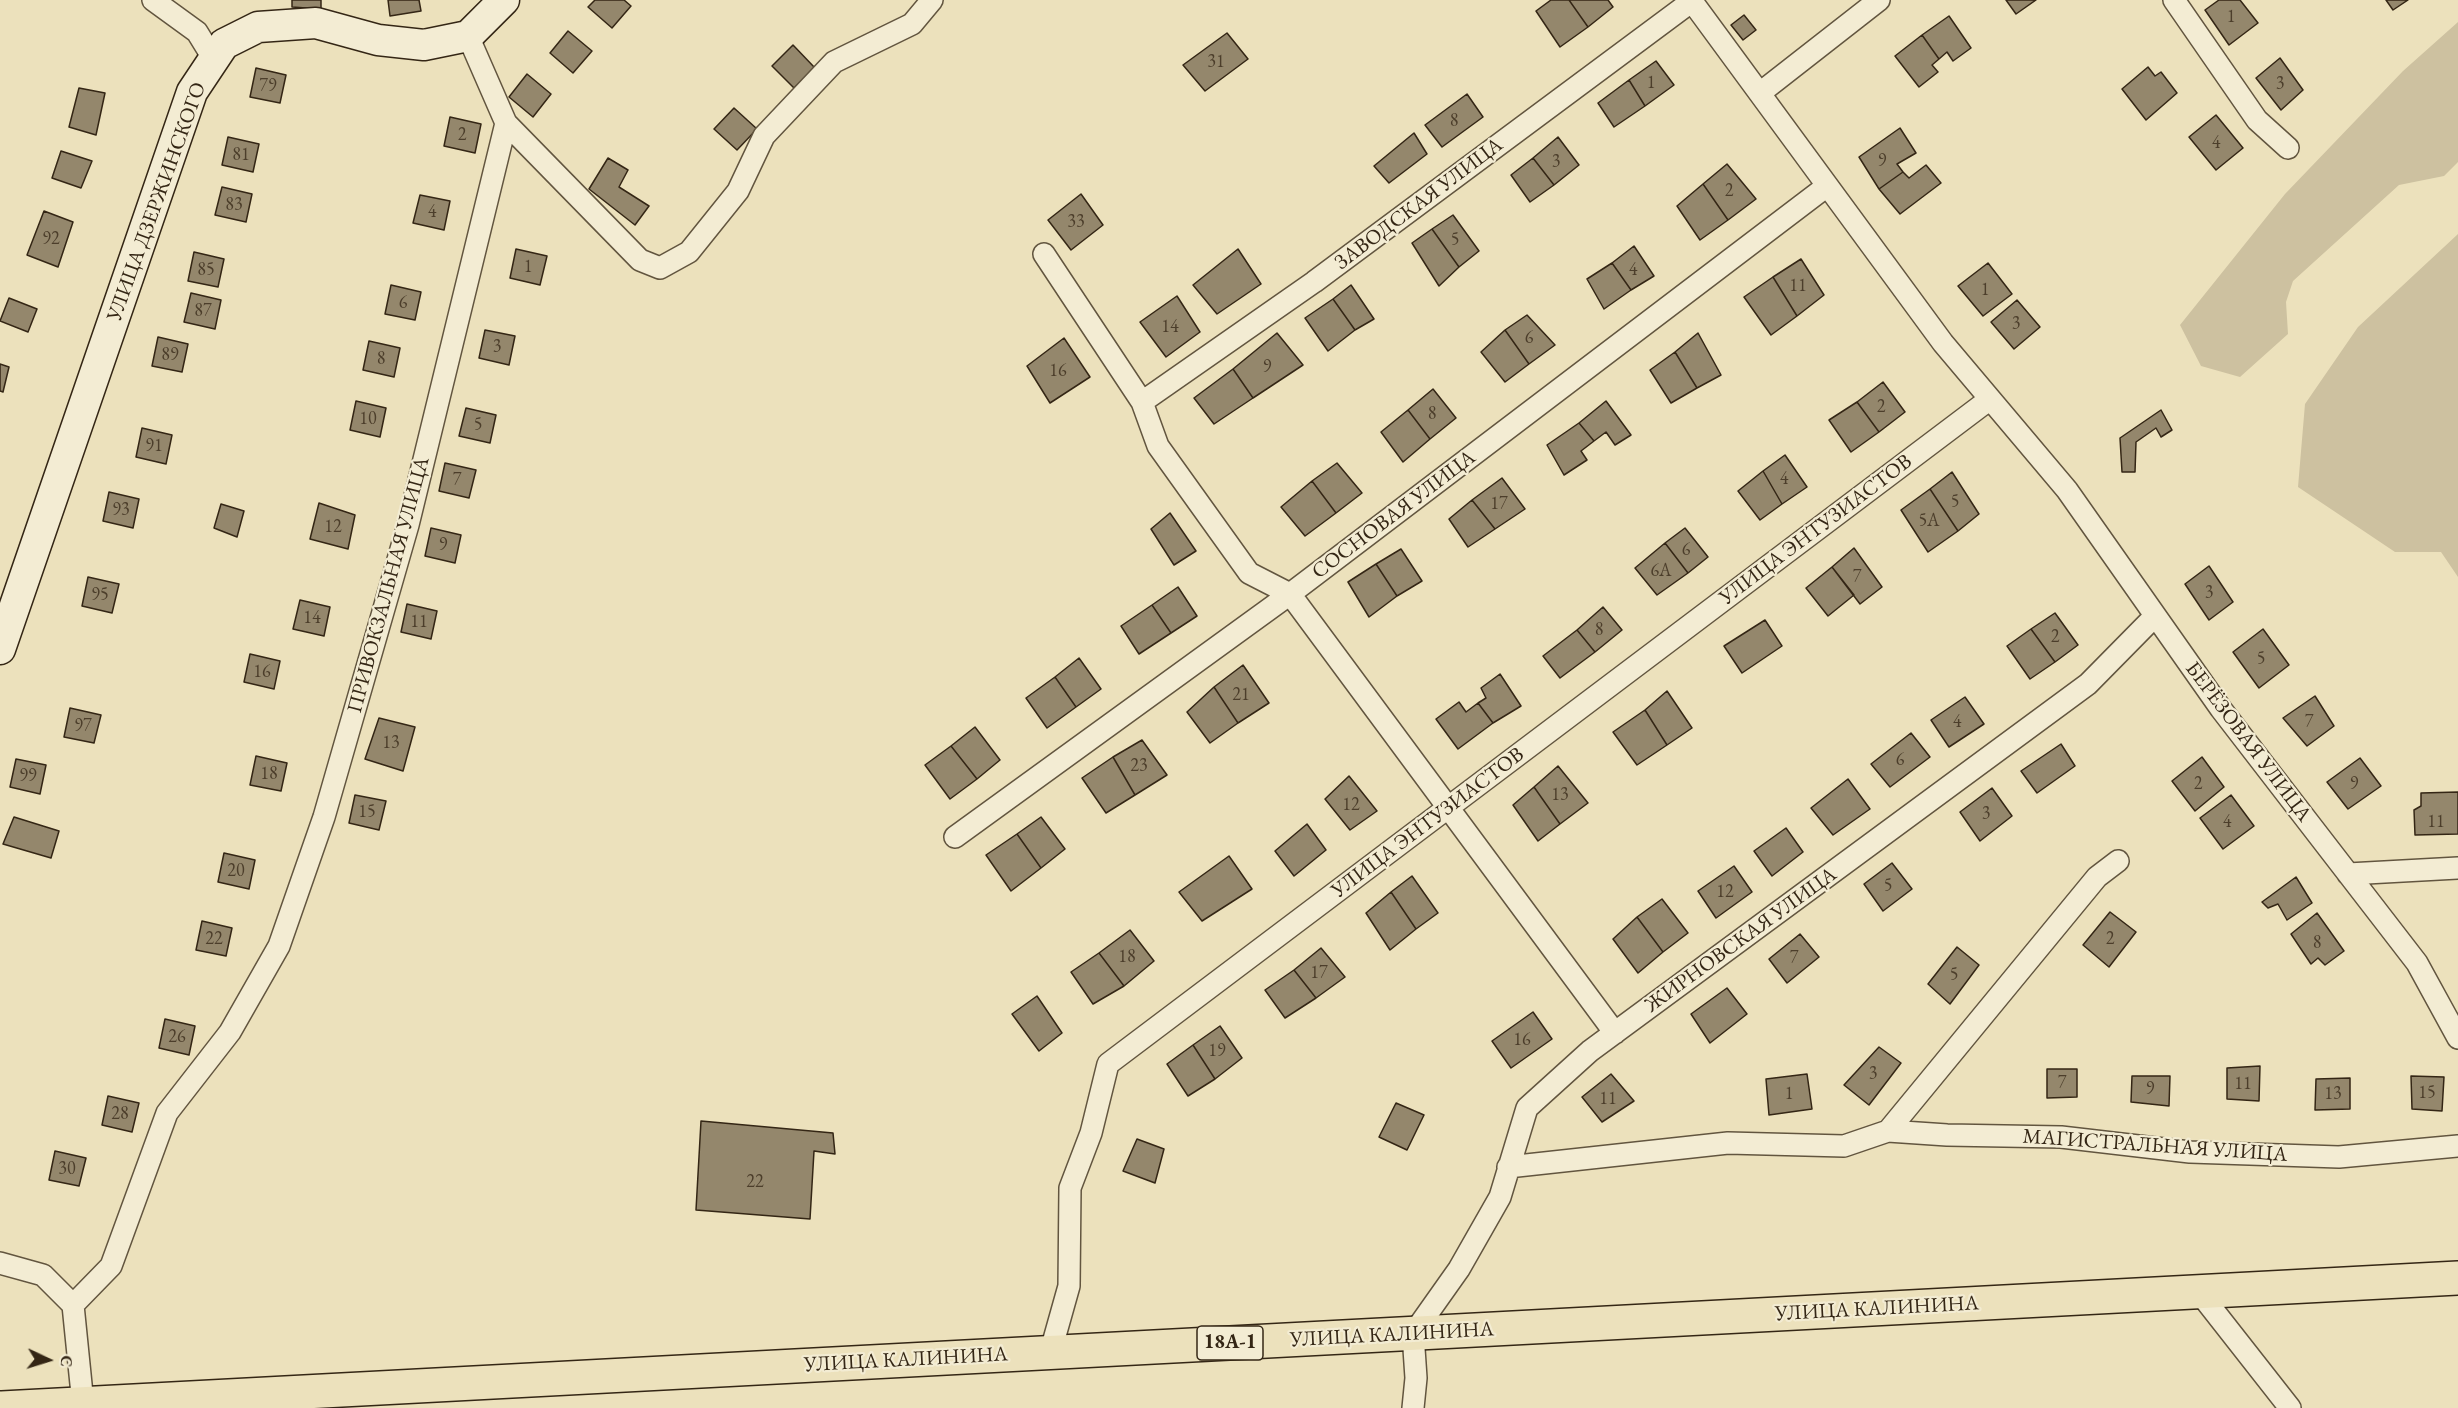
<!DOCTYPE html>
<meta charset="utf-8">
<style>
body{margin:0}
#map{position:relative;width:2458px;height:1408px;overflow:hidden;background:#ece1bc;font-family:"EB Garamond",serif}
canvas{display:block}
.north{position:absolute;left:18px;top:1330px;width:60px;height:60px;-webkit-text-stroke:4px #f3ecd3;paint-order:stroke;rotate:94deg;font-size:16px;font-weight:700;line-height:24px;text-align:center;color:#342615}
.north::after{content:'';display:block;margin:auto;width:21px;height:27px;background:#342615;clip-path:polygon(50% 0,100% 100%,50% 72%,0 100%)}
</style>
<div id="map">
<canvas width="2458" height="1408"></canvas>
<div class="north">С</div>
</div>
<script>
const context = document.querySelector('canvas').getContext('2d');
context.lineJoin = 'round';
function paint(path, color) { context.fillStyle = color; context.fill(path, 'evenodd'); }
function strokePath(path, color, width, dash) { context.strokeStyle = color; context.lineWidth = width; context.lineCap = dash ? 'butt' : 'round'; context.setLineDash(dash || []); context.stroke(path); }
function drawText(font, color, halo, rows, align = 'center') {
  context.font = font + ' "EB Garamond",serif'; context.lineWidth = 4.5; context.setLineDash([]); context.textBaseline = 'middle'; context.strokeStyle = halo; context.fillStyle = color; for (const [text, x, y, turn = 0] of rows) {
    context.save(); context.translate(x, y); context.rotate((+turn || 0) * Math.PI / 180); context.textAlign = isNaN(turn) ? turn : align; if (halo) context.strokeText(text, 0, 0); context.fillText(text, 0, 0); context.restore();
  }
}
paint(new Path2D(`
 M2458,22V162L2444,176L2399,185L2293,281L2286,302L2288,334L2240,377L2201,366L2180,325L2285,194L2403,71Z
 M2458,234V577L2441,552H2395L2298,487L2305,404L2358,327Z`), '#cdc1a0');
const building = new Path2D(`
 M292,0H321V9L292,7Z
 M388,0H419L421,11L390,16Z
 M595,0H624L631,6L612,28L588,7Z
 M1551,0H1569L1588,27L1560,47L1536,11Z
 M1569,0H1608L1613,7L1588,27Z
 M2006,0H2036L2016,14Z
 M2219,0H2240L2258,23L2229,45L2205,10Z
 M2386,0H2408L2393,10Z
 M1744,15L1756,30L1743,40L1731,25Z
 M1949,16L1971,48L1953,61L1947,52L1939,59L1922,35Z
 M568,31L592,51L573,73L550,53Z
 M1227,33L1248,59L1205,91L1183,65Z
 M1922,35L1939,59L1932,65L1938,72L1919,87L1895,56Z
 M793,45L815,68L794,88L772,66Z
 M2280,58L2303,90L2281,110L2256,78Z
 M1656,61L1674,85L1645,106L1629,80Z
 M2148,67L2155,76L2161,72L2177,93L2146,120L2122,89Z
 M256,68L286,75L280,103L250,97Z
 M527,74L551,94L533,117L509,97Z
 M1629,80L1645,106L1614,127L1598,103Z
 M79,88L105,93L96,135L69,127Z
 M1467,94L1483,117L1442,147L1425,125Z
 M734,108L757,129L737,150L714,129Z
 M2216,115L2243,148L2216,170L2189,137Z
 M450,117L481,124L475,153L444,146Z
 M1900,128L1916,153L1897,164L1903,172L1879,189L1859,157Z
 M1414,133L1427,154L1389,183L1374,166Z
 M228,137L259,144L253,172L222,165Z
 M1558,137L1579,165L1554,185L1533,158Z
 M61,151L92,161L81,188L52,178Z
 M608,158L628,170L619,187L649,206L635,225L589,189Z
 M1533,158L1554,185L1530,202L1511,175Z
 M1727,164L1756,199L1728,220L1703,184Z
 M1926,165L1941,183L1900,214L1879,189L1903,172L1909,178Z
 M1703,184L1728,220L1700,240L1677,206Z
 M222,187L252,194L246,222L215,215Z
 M1081,194L1103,225L1071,250L1048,220Z
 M420,195L450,201L444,230L413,223Z
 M44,211L73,222L58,267L27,255Z
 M1453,215L1479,251L1459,267L1432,229Z
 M1432,229L1459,267L1439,286L1412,243Z
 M1634,246L1654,276L1631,290L1612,263Z
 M516,249L547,256L540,285L510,278Z
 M1238,249L1261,284L1217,314L1193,285Z
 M194,252L224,259L218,287L188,281Z
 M1801,259L1824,295L1797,316L1773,277Z
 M1612,263L1631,290L1604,309L1587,279Z
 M1988,263L2012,294L1983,316L1958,286Z
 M1773,277L1797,316L1771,335L1744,297Z
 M391,285L421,292L415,320L385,314Z
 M1351,285L1374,319L1355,330L1333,299Z
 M191,293L221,300L215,329L184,322Z
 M1177,296L1200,332L1166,357L1140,322Z
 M9,298L37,309L28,332L0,321Z
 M1333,299L1355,330L1328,351L1305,318Z
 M2017,300L2040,327L2014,349L1991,322Z
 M1527,315L1555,345L1529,364L1505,330Z
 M485,330L515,336L509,365L479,358Z
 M1505,330L1529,364L1505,382L1481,352Z
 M1277,333L1303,365L1253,398L1233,369Z
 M1698,333L1721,375L1697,388L1675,352Z
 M158,337L188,344L182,372L152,366Z
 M1064,338L1090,377L1050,403L1027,366Z
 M369,341L400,348L394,377L363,370Z
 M1675,352L1697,388L1671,403L1650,370Z
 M0,364L9,367L3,392L0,391Z
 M1233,369L1253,398L1214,424L1194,398Z
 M1883,382L1905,412L1879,432L1857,402Z
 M1433,389L1456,418L1430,439L1408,410Z
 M356,401L386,408L380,437L350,430Z
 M1606,401L1631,435L1615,445L1606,432L1594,441L1579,423Z
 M1857,402L1879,432L1851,452L1829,420Z
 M466,408L496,415L490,443L459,436Z
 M1408,410L1430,439L1403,462L1381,432Z
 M2161,410L2172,430L2161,437L2156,428L2136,442L2135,472H2122L2120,438Z
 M1579,423L1594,441L1581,451L1587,460L1564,475L1547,445Z
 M142,428L172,435L166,464L136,457Z
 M1785,455L1807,487L1782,504L1763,471Z
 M445,463L476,470L469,498L439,491Z
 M1337,463L1362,493L1336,513L1312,481Z
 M1763,471L1782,504L1760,520L1738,491Z
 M1952,472L1979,514L1958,531L1930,489Z
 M1502,478L1525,509L1495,529L1472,500Z
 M1312,481L1336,513L1305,536L1281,507Z
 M1930,489L1958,531L1928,552L1901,510Z
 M109,492L139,499L133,528L103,521Z
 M1472,500L1495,529L1468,547L1449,519Z
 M319,503L355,515L348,549L310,539Z
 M221,504L244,511L237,537L214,528Z
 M1170,513L1196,551L1174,565L1151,529Z
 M431,528L461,535L455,563L425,556Z
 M1685,528L1708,557L1688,573L1665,543Z
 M1665,543L1688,573L1657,595L1635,568Z
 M1854,548L1882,587L1860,604L1832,567Z
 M1401,549L1422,581L1397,596L1376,564Z
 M1376,564L1397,596L1369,617L1348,582Z
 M2209,566L2233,602L2209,620L2185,584Z
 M1832,567L1854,595L1828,616L1806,588Z
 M88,577L119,584L112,613L82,606Z
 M1178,587L1197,616L1171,633L1152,605Z
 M300,600L330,607L324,636L293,629Z
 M407,604L437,611L431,639L401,632Z
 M1152,605L1171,633L1139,654L1121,626Z
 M1603,607L1622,630L1595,652L1577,630Z
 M2055,613L2078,645L2055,662L2031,629Z
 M1765,620L1782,646L1742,673L1724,646Z
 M2031,629L2055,662L2030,679L2007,646Z
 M2263,629L2289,665L2259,688L2233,652Z
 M1577,630L1595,652L1560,678L1543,656Z
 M250,654L280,661L274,689L244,682Z
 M1079,658L1101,689L1076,707L1055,677Z
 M1243,665L1269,703L1238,723L1214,687Z
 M1500,674L1521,706L1493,723L1478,703L1486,698L1481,688Z
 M1055,677L1076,707L1047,728L1026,698Z
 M1214,687L1238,723L1210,743L1187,712Z
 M1667,691L1692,728L1667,745L1645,710Z
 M2315,696L2334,726L2307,746L2283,718Z
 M1965,697L1984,724L1949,747L1931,720Z
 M1459,702L1466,712L1478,703L1493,723L1458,749L1436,719Z
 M70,708L101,715L94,743L64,737Z
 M1645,710L1667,745L1637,765L1613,732Z
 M379,718L415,727L403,771L365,759Z
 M975,727L1000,760L977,779L951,746Z
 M1911,733L1930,757L1890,787L1871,764Z
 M1142,740L1167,775L1135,795L1113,757Z
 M2061,744L2075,766L2037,793L2021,771Z
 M951,746L977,779L950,799L925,765Z
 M256,756L287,763L281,791L250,785Z
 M1113,757L1135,795L1106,813L1082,778Z
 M2202,757L2224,787L2195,811L2172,781Z
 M2360,758L2381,786L2348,809L2327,782Z
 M16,759L46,765L40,794L10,787Z
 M1558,766L1588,803L1560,824L1534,787Z
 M1349,776L1377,811L1350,830L1325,799Z
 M1848,779L1870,809L1833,835L1811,808Z
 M1534,787L1560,824L1538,841L1513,805Z
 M1992,788L2012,816L1980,841L1960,812Z
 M2458,792V834L2415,835L2414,810L2421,806V793Z
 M355,795L386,801L379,830L349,823Z
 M2231,795L2254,826L2223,849L2200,818Z
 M14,817L59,831L51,858L3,844Z
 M1041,817L1065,849L1041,868L1017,834Z
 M1307,824L1326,850L1294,876L1275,851Z
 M1786,828L1803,852L1772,876L1754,851Z
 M1017,834L1041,868L1011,891L986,855Z
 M224,853L255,860L249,889L218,882Z
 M1229,856L1252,889L1202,921L1179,892Z
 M1892,863L1912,889L1883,911L1864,884Z
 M1734,866L1752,892L1716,918L1698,891Z
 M1412,876L1438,913L1416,929L1391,892Z
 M2296,877L2312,903L2287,920L2278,904L2268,908L2262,902Z
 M1391,892L1416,929L1390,950L1366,913Z
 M1662,899L1688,933L1663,952L1637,917Z
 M2110,912L2136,932L2109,967L2083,945Z
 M2317,913L2344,951L2325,965L2318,958L2311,964L2291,934Z
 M1637,917L1663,952L1638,973L1613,939Z
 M202,921L232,928L226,956L196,950Z
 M1130,930L1154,961L1124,986L1099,953Z
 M1800,934L1819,957L1787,983L1769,959Z
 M1957,947L1979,965L1950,1004L1928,984Z
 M1321,948L1345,977L1316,998L1294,970Z
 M1099,953L1124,986L1093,1004L1071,972Z
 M1294,970L1316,998L1285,1018L1265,990Z
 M1727,988L1747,1014L1710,1043L1691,1014Z
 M1037,996L1062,1033L1039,1051L1012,1014Z
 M1533,1012L1552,1039L1511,1068L1492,1041Z
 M165,1019L195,1026L189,1055L159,1048Z
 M1220,1026L1242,1058L1215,1079L1193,1045Z
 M1193,1045L1215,1079L1188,1096L1167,1064Z
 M1879,1047L1901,1063L1869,1105L1844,1085Z
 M2260,1066L2259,1101L2227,1099V1068Z
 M2047,1069H2077V1097L2047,1098Z
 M1611,1074L1634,1101L1602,1122L1582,1097Z
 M1807,1074L1812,1109L1769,1115L1766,1079Z
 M2132,1076H2170L2169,1106L2131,1102Z
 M2411,1076L2444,1077L2442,1111L2412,1109Z
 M2350,1078V1109L2315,1110L2316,1079Z
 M108,1096L139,1103L132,1132L102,1125Z
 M1396,1103L1424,1115L1407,1150L1379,1137Z
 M701,1121L833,1133L835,1154L814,1151L810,1219L696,1210Z
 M1137,1139L1164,1149L1155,1183L1123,1171Z
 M55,1151L86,1158L79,1186L49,1180Z`);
paint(building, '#94876c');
strokePath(building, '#342615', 1.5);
const street = new Path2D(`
 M153,0L197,32L213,58
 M1691,0L1943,343L2067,490L2221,709L2417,963L2458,1038
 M2174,0L2257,120L2288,148
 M468,36L506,123L640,260L660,268L689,252L738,191L764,136L834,62L912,24L932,0
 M1760,93L1879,0
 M1044,254L1142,402L1158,446L1249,573L1290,594L1615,1033
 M1142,402L1314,282L1692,1
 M955,837L1290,594L1827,186
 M2348,874L2458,868
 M1888,1131L1947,1135L2061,1137L2190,1152L2339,1157L2458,1146
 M1508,1167L1728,1143L1844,1146L1888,1131L2097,877L2118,861
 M0,1263L43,1275L73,1305L83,1404
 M2199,1292L2290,1408
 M73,1305L111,1266L167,1113L230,1032L279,946L324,817L408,525L506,123
 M1040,1353L1053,1343L1069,1286L1070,1188L1091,1133L1108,1064L1990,399
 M1413,1408L1416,1378L1413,1334L1459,1269L1500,1197L1527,1108L1590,1051L2088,684L2155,616`);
const secondary = new Path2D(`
 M0,649L192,92L224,44L258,27L316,23L378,40L424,45L468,36L504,0`);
const primary = new Path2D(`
 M2,1408L2458,1278`);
strokePath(street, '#62553f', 24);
strokePath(secondary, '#342615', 33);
strokePath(primary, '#342615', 36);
strokePath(street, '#f3ecd3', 21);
strokePath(secondary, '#f3ecd3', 30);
strokePath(primary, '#ece1bc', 33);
drawText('18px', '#4c3e2b', null, [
 ["1",2231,17],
 ["31",1216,62],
 ["1",1651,83],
 ["3",2280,84],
 ["79",268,86],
 ["8",1454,121],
 ["2",462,135],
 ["4",2216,143],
 ["81",241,155],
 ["9",1882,161],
 ["3",1556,162],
 ["2",1729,191],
 ["83",234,205],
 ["4",432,212],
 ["33",1076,222],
 ["92",51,239],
 ["5",1455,240],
 ["1",528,267],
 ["85",206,270],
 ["4",1633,270],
 ["11",1798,286],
 ["1",1985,290],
 ["6",403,303],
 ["87",203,311],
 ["3",2016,324],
 ["14",1170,327],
 ["6",1529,338],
 ["3",497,347],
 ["89",170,355],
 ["8",381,359],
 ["9",1267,367],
 ["16",1058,371],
 ["2",1881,407],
 ["8",1432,414],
 ["10",368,419],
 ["5",478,425],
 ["91",154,446],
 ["4",1784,479],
 ["7",457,480],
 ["5",1955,502],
 ["17",1499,504],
 ["93",121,510],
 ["5А",1929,521],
 ["12",333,527],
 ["9",443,545],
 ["6",1686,550],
 ["6А",1661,571],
 ["7",1857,577],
 ["3",2209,593],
 ["95",100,595],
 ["14",312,618],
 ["11",419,622],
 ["8",1599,630],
 ["2",2055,637],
 ["5",2261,659],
 ["16",262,672],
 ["21",1241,695],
 ["4",1957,722],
 ["7",2309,722],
 ["97",83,726],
 ["13",391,743],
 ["6",1900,760],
 ["23",1139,766],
 ["18",269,774],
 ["99",28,776],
 ["2",2198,784],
 ["9",2354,784],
 ["13",1560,795],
 ["12",1351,805],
 ["15",367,812],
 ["3",1986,814],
 ["4",2227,822],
 ["11",2436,822],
 ["20",236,871],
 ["5",1888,886],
 ["12",1725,892],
 ["22",214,939],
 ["2",2110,939],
 ["8",2317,943],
 ["18",1127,957],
 ["7",1794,958],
 ["17",1319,973],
 ["5",1954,975],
 ["26",177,1037],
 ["16",1522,1040],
 ["19",1217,1051],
 ["3",1873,1074],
 ["7",2062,1083],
 ["11",2243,1084],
 ["9",2150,1089],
 ["15",2427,1093],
 ["1",1789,1094],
 ["13",2333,1094],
 ["11",1608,1099],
 ["28",120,1114],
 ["30",67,1169],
 ["22",755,1182]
]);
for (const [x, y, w] of [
 [1230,1343,66]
]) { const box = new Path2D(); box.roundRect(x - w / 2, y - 17, w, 34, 4.5); context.fillStyle = '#f3ecd3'; context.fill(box); strokePath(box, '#342615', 1.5); }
drawText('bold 20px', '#342615', null, [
 ["18А-1",1230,1343]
]);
drawText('21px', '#342615', '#f3ecd3', [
 ["УЛИЦА ДЗЕРЖИНСКОГО",157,202,-70],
 ["ЗАВОДСКАЯ УЛИЦА",1419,204,-37],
 ["СОСНОВАЯ УЛИЦА",1394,515,-37],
 ["УЛИЦА ЭНТУЗИАСТОВ",1816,530,-37],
 ["ПРИВОКЗАЛЬНАЯ УЛИЦА",389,585,-75],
 ["БЕРЁЗОВАЯ УЛИЦА",2248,742,53],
 ["УЛИЦА ЭНТУЗИАСТОВ",1428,823,-37],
 ["ЖИРНОВСКАЯ УЛИЦА",1741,940,-36],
 ["МАГИСТРАЛЬНАЯ УЛИЦА",2155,1146,4],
 ["УЛИЦА КАЛИНИНА",1877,1309,-3],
 ["УЛИЦА КАЛИНИНА",1392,1335,-3],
 ["УЛИЦА КАЛИНИНА",906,1360,-3]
]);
</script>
